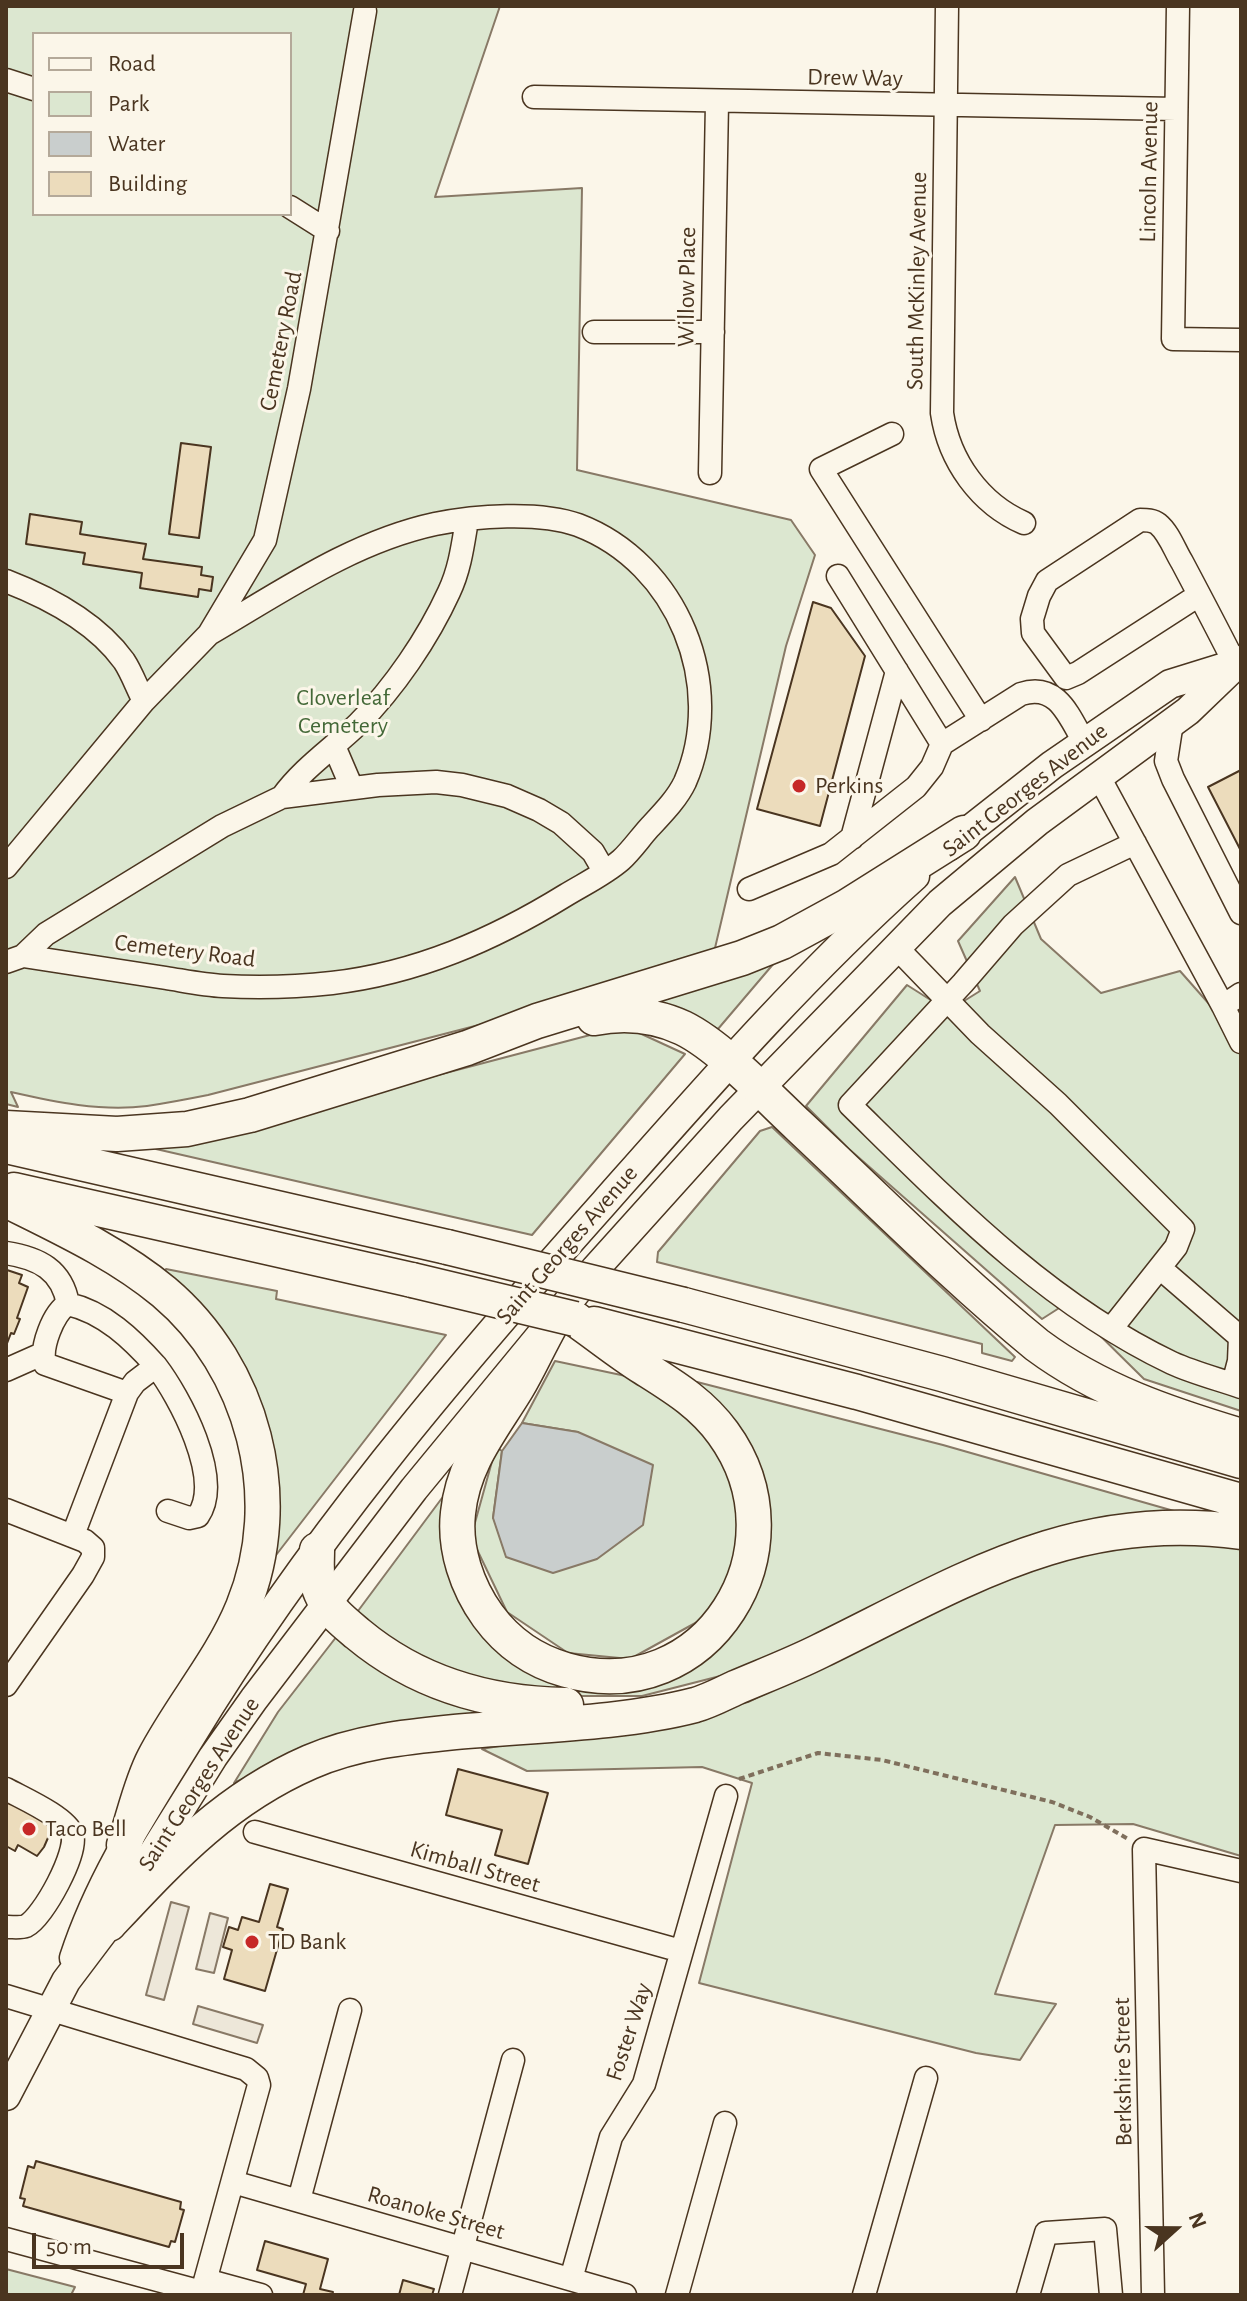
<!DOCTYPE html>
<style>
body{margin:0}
#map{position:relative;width:1247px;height:2301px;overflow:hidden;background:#fbf6e9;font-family:"Alegreya Sans",sans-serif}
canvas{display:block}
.frame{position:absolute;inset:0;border:8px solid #4a3520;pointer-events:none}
.legend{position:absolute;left:32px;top:32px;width:260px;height:184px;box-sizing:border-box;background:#fbf6e9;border:2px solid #b4a999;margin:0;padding:10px 14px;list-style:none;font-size:24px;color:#4a3520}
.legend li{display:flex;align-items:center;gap:16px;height:40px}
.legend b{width:40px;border:2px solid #b4a999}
.north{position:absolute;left:1135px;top:2189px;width:80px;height:80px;-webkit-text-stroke:6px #fbf6e9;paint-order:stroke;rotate:69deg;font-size:22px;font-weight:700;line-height:32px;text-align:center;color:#4a3520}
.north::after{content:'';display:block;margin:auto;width:28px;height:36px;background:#4a3520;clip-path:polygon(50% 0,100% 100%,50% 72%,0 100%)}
.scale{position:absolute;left:32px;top:2233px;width:152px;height:36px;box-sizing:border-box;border:4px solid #4a3520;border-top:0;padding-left:10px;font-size:24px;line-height:28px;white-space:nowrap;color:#4a3520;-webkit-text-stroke:6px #fbf6e9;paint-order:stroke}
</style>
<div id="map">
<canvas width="1247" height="2301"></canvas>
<div class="frame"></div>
<ul class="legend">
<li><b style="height:10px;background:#fbf6e9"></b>Road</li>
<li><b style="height:22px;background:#dce7d0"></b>Park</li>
<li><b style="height:22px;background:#c9cecd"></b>Water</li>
<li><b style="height:22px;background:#ecdcbc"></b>Building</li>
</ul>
<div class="north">N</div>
<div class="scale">50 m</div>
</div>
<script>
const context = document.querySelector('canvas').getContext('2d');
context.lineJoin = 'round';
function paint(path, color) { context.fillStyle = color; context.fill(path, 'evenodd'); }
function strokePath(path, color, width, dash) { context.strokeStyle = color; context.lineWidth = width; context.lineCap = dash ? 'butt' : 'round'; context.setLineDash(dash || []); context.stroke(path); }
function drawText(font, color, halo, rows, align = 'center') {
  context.font = font + ' "Alegreya Sans",sans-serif'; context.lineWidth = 6; context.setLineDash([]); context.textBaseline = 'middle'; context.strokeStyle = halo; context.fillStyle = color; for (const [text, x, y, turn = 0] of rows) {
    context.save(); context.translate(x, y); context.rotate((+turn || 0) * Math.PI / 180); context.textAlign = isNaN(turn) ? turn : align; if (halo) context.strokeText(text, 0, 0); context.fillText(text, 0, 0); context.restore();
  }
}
const green = new Path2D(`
 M6,6H500L435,197L582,188L577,470L791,520L815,555L786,646L711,965L208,1095C188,1099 167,1103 147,1106C101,1112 55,1102 11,1092L18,1107L6,1104ZM34,34H290V214H34Z
 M1015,877L1041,939L1101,993L1180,971L1210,1005L1241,989V1411L1144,1379L1067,1303L1042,1319L849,1149L806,1106L907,985L948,1011L980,991L958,941Z
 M775,962L718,1029L650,1000Z
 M613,1029L635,1031L685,1054L532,1235L156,1149Z
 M772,1127L1015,1357L1012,1361L982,1353V1344L657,1262L658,1252L760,1131Z
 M166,1269L277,1291L276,1299L446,1335L273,1559L274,1485L164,1274Z
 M555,1361L640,1379L715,1440L740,1502L735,1571L708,1616L630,1659L568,1653L507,1612L471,1537L496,1447L502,1451L493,1518L578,1432L522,1423Z
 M697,1382L943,1445L1188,1515L1102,1521L736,1672L642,1696H563L444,1672L355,1615L442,1498L449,1499L503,1649L671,1673L764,1547L695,1387Z
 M1132,1538L1241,1543V1856L1133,1824L1055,1825L995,1994L1056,2004L1020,2060L976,2053L699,1983L752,1783L702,1767L527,1771L482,1749L748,1702L1034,1563Z
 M337,1636L525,1715L332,1737L234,1783L278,1712Z
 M6,2269L75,2287L71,2295H6Z`);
paint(green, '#dce7d0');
strokePath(green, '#887966', 2);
const parking = new Path2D(`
 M171,1902L189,1907L164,2000L146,1995Z
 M210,1913L228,1918L214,1973L196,1969Z
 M198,2006L263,2025L257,2043L193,2024Z`);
paint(parking, '#ede7d9');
strokePath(parking, '#887966', 2);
const water = new Path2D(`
 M522,1423L578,1432L653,1465L643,1525L597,1559L553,1573L506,1557L493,1518L502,1451Z`);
paint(water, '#c9cecd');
strokePath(water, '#887966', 2);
const building = new Path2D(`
 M181,443L211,447L199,538L169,534Z
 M30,514L82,522L80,534L146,544L143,559L202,567L201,575L213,577L211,591L199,589L198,597L140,588L142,573L83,564L85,553L26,544Z
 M813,602L831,608L865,656L820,826L757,809Z
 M1241,770V851L1208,787Z
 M7,1270L22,1275L19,1283L28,1287L17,1318L20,1319L14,1334L11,1333L6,1346Z
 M458,1769L548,1793L528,1864L495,1855L502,1830L446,1815Z
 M6,1797L54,1824L44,1847L37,1856L18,1845L15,1851L6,1846Z
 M270,1884L288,1889L277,1927L283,1929L265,1991L224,1979L232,1950L223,1947L229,1927L238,1930L242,1917L259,1922Z
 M36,2161L181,2202L180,2209L184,2210L175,2242L171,2241L169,2247L23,2206L25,2199L20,2198L28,2166L34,2168Z
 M265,2241L328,2259L320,2289L333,2292L332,2295H303L306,2284L257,2270Z
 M403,2280L434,2289L432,2295H399Z`);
paint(building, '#ecdcbc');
strokePath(building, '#4a3520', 2);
const minor = new Path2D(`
 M947,6L942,413C949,461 980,504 1024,523
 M1178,6L1173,339L1241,340
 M6,80L34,89
 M534,97L1176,109
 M290,207L328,231
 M594,332H713
 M892,434L821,469L981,720
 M710,473L717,103
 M838,576L942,744L1021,694C1057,682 1069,716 1084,742
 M6,581C50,598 96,622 124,661C132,673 137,688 144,701
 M1199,595L1078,673L1066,678L1033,633L1032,619L1039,596L1047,581L1140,520C1147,520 1153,520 1158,524C1169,533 1175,551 1182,562C1200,596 1218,630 1235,664L1241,666
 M1172,722L1166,761L1173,779L1241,913
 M334,746L352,788
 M1098,775L1223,1006L1241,994
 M282,797C303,768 332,749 358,724C394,688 428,638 449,592C460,569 463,544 467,520
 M852,838L897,671
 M1135,843L1068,875L1013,925L963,983L850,1105C949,1202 1046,1303 1172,1363C1194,1373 1218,1379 1241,1387
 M6,867L144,701L209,634L265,540L299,389L365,11
 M749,889L831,854L916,787L932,767L942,744
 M896,947L980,1034L1058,1104L1183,1229L1176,1247L1111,1329
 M23,956L46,934L222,826L282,797L378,785L436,782L462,785L507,796L539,810L561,823L593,852L604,871
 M6,962L23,956C71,963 118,971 166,978C185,981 204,985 223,986C259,988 296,987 332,983C417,973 493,940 566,895C584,884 605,874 621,860C631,851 640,838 649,828C662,814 677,799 685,782C727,685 678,563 578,525C539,511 475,516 435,524C352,542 281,592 209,634
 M1223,1006L1241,1042
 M6,1253C39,1258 62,1270 68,1304
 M1160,1268L1241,1338
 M156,1366C179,1396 224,1479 198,1516L189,1518L168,1511
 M6,1370L42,1354
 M1233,1384L1239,1361L1240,1337
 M6,1510L85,1541L93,1548V1557L83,1575L6,1685
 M73,1535L127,1393L135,1382L156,1366C132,1339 104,1312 68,1304C53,1313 40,1348 45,1364L127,1393
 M6,1789C22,1798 66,1817 72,1834C79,1851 43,1918 26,1926C21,1928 14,1927 8,1927
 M255,1832L681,1951
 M6,1996L246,2069L257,2078L259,2085L202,2292L6,2239
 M233,2182L625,2295
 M299,2200L350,2010
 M571,2279L611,2137L644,2084L726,1796
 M206,2280L261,2295
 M450,2295L513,2060
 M677,2295L725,2123
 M864,2295L926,2078
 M1028,2295L1046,2233L1105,2229L1111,2295
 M1153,2295L1144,1849L1241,1871`);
const major = new Path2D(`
 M949,846L1052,765L1170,684L1228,666
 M74,1958C100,1878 146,1809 190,1738C307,1544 455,1370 605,1202C704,1090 803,976 915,876
 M6,2096L66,1981L109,1924L213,1757L254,1699L414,1489L596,1268L731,1118L940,903L1037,822L1188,711L1241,660`);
const highway = new Path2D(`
 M594,1018C625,1012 655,1015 683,1028C720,1046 769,1098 799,1126C878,1200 954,1277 1037,1345C1099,1391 1168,1414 1241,1436
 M6,1128L117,1134L187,1129L250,1115L467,1048L537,1021L742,958L782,942L848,906L964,833
 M6,1146L447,1247
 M14,1190L412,1280
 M6,1200C60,1227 117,1253 164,1292C253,1367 288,1498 243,1607C221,1661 181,1706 154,1758C140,1785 134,1817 124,1845
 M684,1305L942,1374L1241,1461
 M551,1324C539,1345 529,1368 517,1388C492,1429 463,1463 458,1513C454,1549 467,1587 488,1616C507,1642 534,1661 566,1670C707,1710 807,1548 723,1433C701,1403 674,1387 644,1368C620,1353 598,1335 575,1319
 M594,1324L857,1392L1241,1501
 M317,1550C317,1564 315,1580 321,1593C328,1610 345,1623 358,1634C418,1684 489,1704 566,1705
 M109,1924C172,1857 225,1799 310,1762C356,1742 405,1737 455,1732C531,1725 622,1724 695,1705C709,1701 722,1694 735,1688C763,1676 792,1665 820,1651C963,1581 1074,1509 1241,1532`);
strokePath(minor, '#4a3520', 25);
strokePath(major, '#4a3520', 31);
strokePath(highway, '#4a3520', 37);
strokePath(new Path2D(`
 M739,1779L818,1753L882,1760L1052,1802L1090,1817L1128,1839`), '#7f6f5c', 4, [6, 4]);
strokePath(minor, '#fbf6e9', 22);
strokePath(major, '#fbf6e9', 28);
strokePath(highway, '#fbf6e9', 34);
const highwayBridge = new Path2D(`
 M447,1247L684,1305
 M412,1280L575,1319`);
strokePath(highwayBridge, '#4a3520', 37, []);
strokePath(highwayBridge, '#fbf6e9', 34);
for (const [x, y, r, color] of [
 [799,786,8,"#c62828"],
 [29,1829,8,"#c62828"],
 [252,1942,8,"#c62828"]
]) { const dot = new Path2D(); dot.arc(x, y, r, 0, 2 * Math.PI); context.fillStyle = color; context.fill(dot); strokePath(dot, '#fbf6e9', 3); }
drawText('24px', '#4a3520', '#fbf6e9', [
 ["Drew Way",855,78,1],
 ["Lincoln Avenue",1149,172,-89],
 ["South McKinley Avenue",917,281,-89],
 ["Willow Place",687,287,-89],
 ["Cemetery Road",281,341,-79],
 ["Saint Georges Avenue",1025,790,-38],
 ["Cemetery Road",185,951,7],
 ["Saint Georges Avenue",567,1245,-49],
 ["Saint Georges Avenue",199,1784,-57],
 ["Kimball Street",475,1867,16],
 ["Foster Way",629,2032,-72],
 ["Berkshire Street",1123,2072,-91],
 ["Roanoke Street",436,2213,16]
]);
drawText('24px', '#436837', '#fbf6e9', [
 ["Cloverleaf",343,698],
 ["Cemetery",343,726]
]);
drawText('24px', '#4a3520', '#fbf6e9', [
 ["Perkins",815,786],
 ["Taco Bell",45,1829],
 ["TD Bank",268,1942]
], 'left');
</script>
